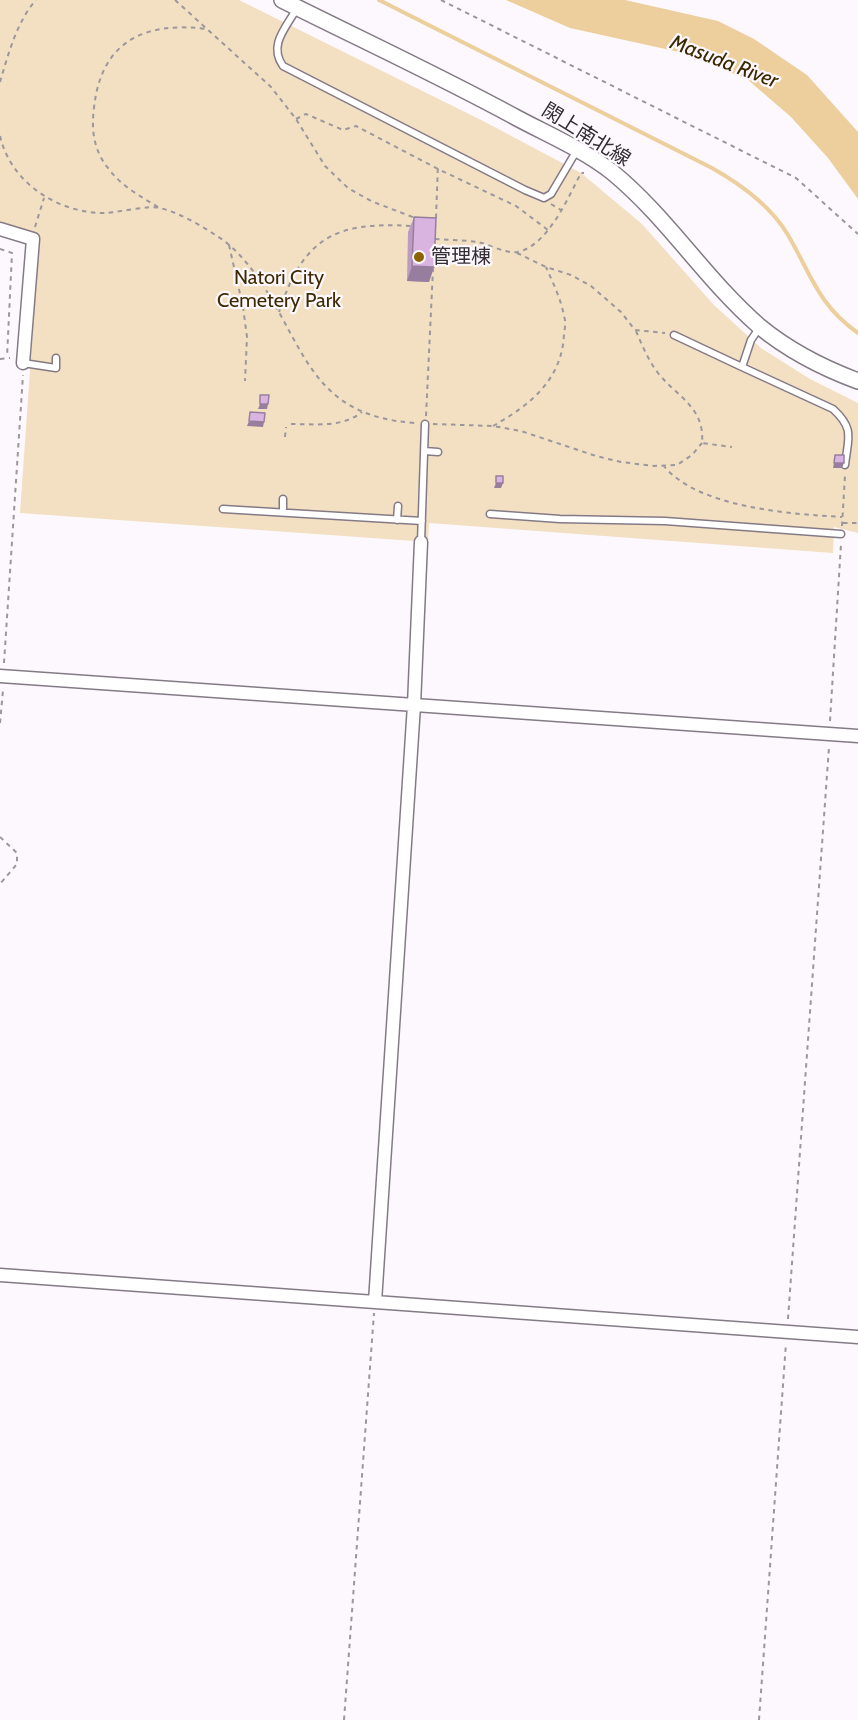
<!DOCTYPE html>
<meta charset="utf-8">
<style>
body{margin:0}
canvas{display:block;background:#fcf8fd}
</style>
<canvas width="858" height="1720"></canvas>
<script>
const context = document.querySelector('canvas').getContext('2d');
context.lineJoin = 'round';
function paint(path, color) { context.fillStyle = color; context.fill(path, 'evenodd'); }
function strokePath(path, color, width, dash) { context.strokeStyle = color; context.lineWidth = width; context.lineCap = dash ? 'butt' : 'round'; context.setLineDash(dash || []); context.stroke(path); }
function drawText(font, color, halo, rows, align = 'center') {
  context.font = font + ' Cabin,"Noto Sans JP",sans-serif'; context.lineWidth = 4.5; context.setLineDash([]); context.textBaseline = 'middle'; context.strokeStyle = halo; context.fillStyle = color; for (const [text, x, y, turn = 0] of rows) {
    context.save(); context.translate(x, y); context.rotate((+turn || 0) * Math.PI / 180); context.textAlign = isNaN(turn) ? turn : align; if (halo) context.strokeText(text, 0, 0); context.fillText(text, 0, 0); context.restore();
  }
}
paint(new Path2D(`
 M0,0H239L487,123L581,173L642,224L714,305L761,348L810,379L858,403V533L834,527L833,553L429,523L428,542L20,513L39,242L0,222Z`), '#f3e0c2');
paint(new Path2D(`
 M506,0H625L718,21L754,39L807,75L858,132V199L828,158L791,117L747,79L679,52L570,28Z`), '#eccf9c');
strokePath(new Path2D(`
 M379,0L712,168C742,185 771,206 788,235C811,274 818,305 858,333`), '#eccf9c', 4);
const service = new Path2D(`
 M297,8C286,28 268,45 283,66L525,190L544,198L551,194L577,150
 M760,327L751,340L742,367L833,409C855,429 848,438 845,465
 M674,335L742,367
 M23,363L56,368V358
 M424,451L438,452
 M223,509L422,521
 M283,512V499
 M490,514L560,519L665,521L841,534
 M397,520L398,506
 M421,542L425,424`);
const minor = new Path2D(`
 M0,229L33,239L23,363
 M0,676L858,736
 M0,1275L375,1302L414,705L421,542
 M375,1302L858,1337`);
const tertiary = new Path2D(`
 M282,0C360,39 440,76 517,118C549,135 584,150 612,172C667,217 705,279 759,326C788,350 823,368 858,381`);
strokePath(service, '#847a86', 9);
strokePath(minor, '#847a86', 15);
strokePath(tertiary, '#847a86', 18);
strokePath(new Path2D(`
 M175,0L271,87L296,119L325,166L348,188L371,201L415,218
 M441,0L796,178L858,234
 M0,82C8,55 17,21 36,0
 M296,119L306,114L343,130L356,126L438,169L516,206L548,230
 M0,136C11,184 60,214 106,213C120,212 149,205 160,208C180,213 200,225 217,236C235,247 249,265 261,282C307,353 314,416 415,423
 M551,204L561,210
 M158,207C140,196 121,186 108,168C94,151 91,130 94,108C101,41 145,21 207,29
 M436,218L438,164
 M35,227L44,198
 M435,239C449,240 463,240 477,242C489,244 505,254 518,252C548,245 568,198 581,173H584
 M229,245L243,307L247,337L245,381
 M0,249L12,253L7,357
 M517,253L546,267L571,275L591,286L621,312L635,330L665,333
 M279,312C303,238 335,221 412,226
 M636,331C642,345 648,360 658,373C677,397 705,407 702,443L732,447
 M0,359L10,358
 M426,416L433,269
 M291,424C315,424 342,428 362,412
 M433,424L493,426L521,431L596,456L621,462L654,466L677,465L692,455L702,443
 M493,426C530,405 562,380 564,334C565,328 566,322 564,316C561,299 553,283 546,267
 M285,437L286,427
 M663,465C697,508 791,514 842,517
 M843,523H858
 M842,526L845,475
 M4,663L23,375
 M830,721L841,544
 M0,723L3,690
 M0,837L17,853V864L0,884
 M788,1319L829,747
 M344,1720L374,1313
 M759,1720L786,1343`), '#9b979c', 2, [4.5, 4.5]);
strokePath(service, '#fff', 6);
strokePath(minor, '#fff', 12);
strokePath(tertiary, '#fff', 15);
paint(new Path2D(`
 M414,217L434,267L429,282L407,281L408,232Z`), '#bb9bc2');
paint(new Path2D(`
 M412,266L434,267L429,282L407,281Z
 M260,404H268L267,409H258Z
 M249,421L264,422L263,427L247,426Z
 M834,463H844L842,468H833Z
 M496,483H503L501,488H494Z`), '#987e9e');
const building = new Path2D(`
 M414,217L436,218L434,267L412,266Z
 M260,395H269L268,404H260Z
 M250,412L265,413L264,422L249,421Z
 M835,455H844V463H834Z
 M496,476H503V483H496Z`);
paint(building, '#d9b4e1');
strokePath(building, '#987e9e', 1.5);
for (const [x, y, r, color] of [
 [419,257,6,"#8b6303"]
]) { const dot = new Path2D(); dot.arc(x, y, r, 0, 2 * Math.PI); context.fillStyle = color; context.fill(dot); strokePath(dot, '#fcf8fd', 2); }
drawText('20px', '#322e33', '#fcf8fd', [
 ["閖上南北線",586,135,32]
]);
drawText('20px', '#322e33', '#fcf8fd', [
 ["管理棟",431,257]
], 'left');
drawText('20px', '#3e2900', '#fcf8fd', [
 ["Natori City",279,278],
 ["Cemetery Park",279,301]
]);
drawText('italic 21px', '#3c2800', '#fcf8fd', [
 ["Masuda River",724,62,21]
]);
</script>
